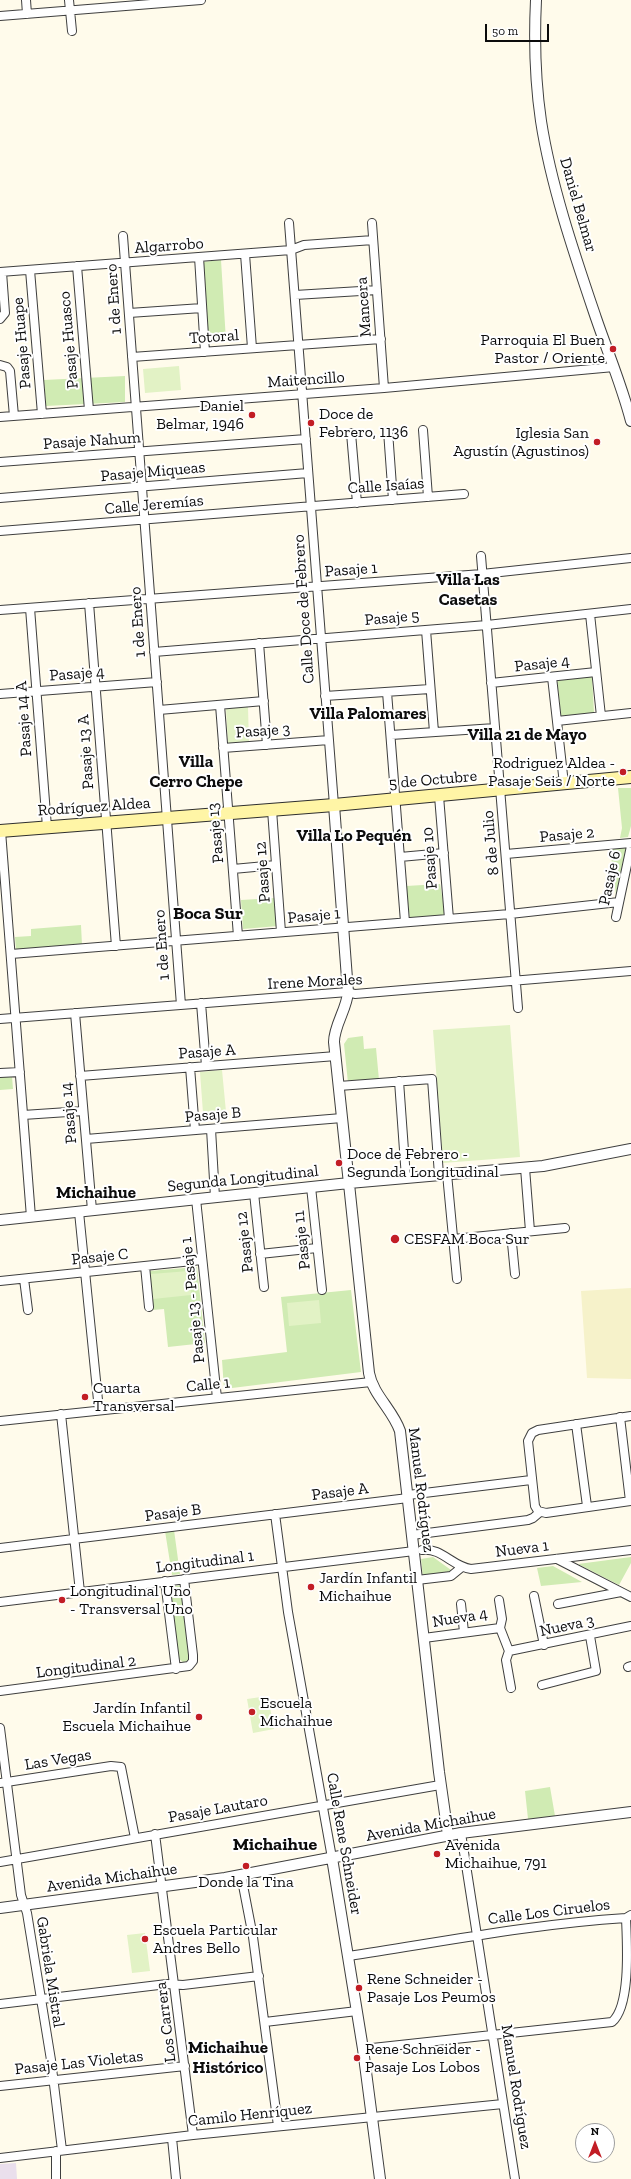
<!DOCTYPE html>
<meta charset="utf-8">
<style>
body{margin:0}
#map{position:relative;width:631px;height:2179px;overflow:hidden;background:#fffbeb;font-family:"Zilla Slab",serif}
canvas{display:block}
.north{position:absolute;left:575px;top:2123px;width:40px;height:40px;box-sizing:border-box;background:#fff;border:1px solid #9e9e9e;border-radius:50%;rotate:0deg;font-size:11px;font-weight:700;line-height:16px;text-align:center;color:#0c0c0c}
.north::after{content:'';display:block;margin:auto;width:14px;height:18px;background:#c21d25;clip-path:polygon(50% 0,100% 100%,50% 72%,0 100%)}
.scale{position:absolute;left:485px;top:24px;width:64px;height:18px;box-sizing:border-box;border:2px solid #0c0c0c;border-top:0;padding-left:5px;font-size:12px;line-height:14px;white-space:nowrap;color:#0c0c0c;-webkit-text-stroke:3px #fff;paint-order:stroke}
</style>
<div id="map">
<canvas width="631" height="2179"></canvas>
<div class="north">N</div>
<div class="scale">50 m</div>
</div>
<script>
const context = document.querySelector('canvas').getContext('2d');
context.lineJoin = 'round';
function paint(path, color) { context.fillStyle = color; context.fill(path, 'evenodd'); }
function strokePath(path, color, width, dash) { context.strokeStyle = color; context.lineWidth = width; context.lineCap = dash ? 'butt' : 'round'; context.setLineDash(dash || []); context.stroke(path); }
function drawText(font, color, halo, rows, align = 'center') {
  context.font = font + ' "Zilla Slab",serif'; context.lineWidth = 4; context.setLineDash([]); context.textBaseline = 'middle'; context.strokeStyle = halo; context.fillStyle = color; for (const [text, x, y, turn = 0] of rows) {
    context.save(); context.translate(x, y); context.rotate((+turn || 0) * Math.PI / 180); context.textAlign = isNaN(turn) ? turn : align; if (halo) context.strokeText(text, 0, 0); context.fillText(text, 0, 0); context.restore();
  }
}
paint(new Path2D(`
 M16,2163L17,2179H0V2164Z`), '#eadfec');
paint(new Path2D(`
 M631,1288V1379L587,1378L581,1291Z`), '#f6f2ca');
paint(new Path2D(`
 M221,260L226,341L208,343L202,262Z
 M125,376V402L46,406L44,380Z
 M592,676L594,713L561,716L557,679Z
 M618,788H631V826L628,837L620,838L622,828Z
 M626,847L616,895L610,848Z
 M440,884L445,913L442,916L410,920L406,886Z
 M275,898L278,926L243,929L241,900Z
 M81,925L82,945L16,950L15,937L31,936V929Z
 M363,1036L364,1049L376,1048L379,1080L348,1083L344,1044L348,1038Z
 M0,1076H12L13,1089L0,1090Z
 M197,1267L205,1343L168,1347L164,1309L153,1310L149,1271Z
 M351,1290L361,1372L224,1389L222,1360L287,1352L281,1297Z
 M174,1530L180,1574L172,1575L165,1531Z
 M433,1557L451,1570L449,1573L423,1577L421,1559Z
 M631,1557V1563L619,1585L578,1564Z
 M553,1566L582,1582L541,1586L537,1568Z
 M181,1585L189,1657L188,1661L183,1662L179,1659L170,1587Z
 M550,1787L555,1816L528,1819L525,1791Z`), '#d0ebb3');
paint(new Path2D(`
 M179,366L181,390L145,393L143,369Z
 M248,707L249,743L228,744L226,708Z
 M510,1025L520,1157L443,1163L433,1030Z
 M222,1070L226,1112L203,1113L200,1072Z
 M189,1271L191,1295L153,1299L151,1274Z
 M319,1300L321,1323L289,1326L287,1303Z
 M268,1696L274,1729L253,1733L247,1699Z
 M145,1933L150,1971L132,1973L127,1935Z`), '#e2f2c5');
const minor = new Path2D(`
 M26,0L27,14
 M69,0L72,31
 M0,16L201,0
 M289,223L334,805
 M372,223L384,388
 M123,236L181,1005
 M245,254L252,348
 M199,257L205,352
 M77,266L89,410
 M30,270L42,414
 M0,272L291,250L304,245L373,240
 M295,295L377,290
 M129,313L202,308
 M0,319L5,313L2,272
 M132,357L381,339
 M0,365L7,367L10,371L14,416
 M0,417L384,388L614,367
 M423,430L428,497
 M388,431L393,500
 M351,433L357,503
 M0,462L306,439
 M0,498L308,473
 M0,531L464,494
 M481,556L518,1008
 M89,603L116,946
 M30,608L47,827
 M0,610L482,574L631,558
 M590,614L601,716
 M426,630L434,732
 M259,643L267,745
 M154,652L487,625L631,609
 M552,677L564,784
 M491,683L596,672
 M387,692L405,922
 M0,694L157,682
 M325,696L430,689
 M220,705L238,936
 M159,710L264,701
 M557,721L631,713
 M391,735L495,728
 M223,748L329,740
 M439,796L449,919
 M272,810L281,932
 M1,831L31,1217
 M506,854L631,843
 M400,857L444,853
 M233,869L276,865
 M616,917L631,846
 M11,954L510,914L619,902
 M201,1003L206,1066
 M75,1013L92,1210
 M0,1019L348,992L355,994L631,971
 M190,1067L195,1130
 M0,1073L20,1072
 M80,1076L336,1056
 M399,1081L406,1178
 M339,1086L432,1079L439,1175
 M23,1115L83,1111
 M211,1129L215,1197
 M86,1139L342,1118
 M525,1168L530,1231
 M447,1174L457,1279
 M311,1187L322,1290
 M254,1193L264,1287
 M196,1199L217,1398
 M79,1212L99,1410
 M511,1233L515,1274
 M453,1239L565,1228
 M260,1254L317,1248
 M145,1266L149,1307
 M24,1279L28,1310
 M0,1281L202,1260
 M61,1414L80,1592
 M631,1416L538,1430L532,1433L528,1441L535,1506L538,1511L546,1513L631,1501
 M620,1417L630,1501
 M0,1421L371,1382
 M576,1424L587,1506
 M408,1495L531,1480
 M275,1514L288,1612L332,1858
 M412,1535L528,1520L533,1518L540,1512
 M0,1548L408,1498
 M422,1550C441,1547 453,1567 471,1569L631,1550
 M557,1559L631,1597
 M417,1580L451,1576L462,1567
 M165,1581L176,1669
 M534,1596L544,1645
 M499,1600L502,1619L500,1628
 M0,1602L414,1551
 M461,1604L464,1632
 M558,1604L621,1592
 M500,1628L509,1651L506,1660L511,1688
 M424,1638L500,1628
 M509,1651L631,1626
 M628,1667L631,1666
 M542,1685L596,1671L590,1636
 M0,1691L189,1666L193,1661V1655L184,1579
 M0,1728L21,1895L27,1913L51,2060L62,2150
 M0,1783L111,1766L121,1767L135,1838
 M461,1833L515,2179
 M155,1834L193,2135
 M0,1862L440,1785
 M241,1875L253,1937L278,2126
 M349,1956C441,1942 532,1924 626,1918L631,1915
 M0,2004L167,1984L183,1985L259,1976
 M265,2022L357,2011
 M363,2049L612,2022C631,2006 627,1943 626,1918
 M0,2086L185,2066
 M172,2138L176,2179
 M0,2158L193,2135L503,2104
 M56,2179V2151`);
const tertiary = new Path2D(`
 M536,0C534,41 535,80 541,121C551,186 575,256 596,318C608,353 622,386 631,421
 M334,805L348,992C347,1009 334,1025 334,1042L369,1373C373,1395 393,1410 400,1431L439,1772L448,1835
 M0,1220L349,1183L543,1166L631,1149
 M332,1858L363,2049L380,2179
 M0,1908L225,1878L461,1833L631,1812`);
const secondary = new Path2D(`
 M0,831L334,805L631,777`);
strokePath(minor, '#3f3f3f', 10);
strokePath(tertiary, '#3f3f3f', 12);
strokePath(secondary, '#2e2e2e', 14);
strokePath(minor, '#fff', 8);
strokePath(tertiary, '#fff', 10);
strokePath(secondary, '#fff5a6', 12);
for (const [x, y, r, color] of [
 [613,349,4,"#c21d25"],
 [252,415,4,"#c21d25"],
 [311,423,4,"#c21d25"],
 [597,442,4,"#c21d25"],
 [623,772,4,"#c21d25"],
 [339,1163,4,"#c21d25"],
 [395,1239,5,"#c21d25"],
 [85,1397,4,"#c21d25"],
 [311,1587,4,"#c21d25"],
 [62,1600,4,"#c21d25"],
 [252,1712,4,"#c21d25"],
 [199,1717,4,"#c21d25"],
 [437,1854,4,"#c21d25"],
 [246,1866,4,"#c21d25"],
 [145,1939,4,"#c21d25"],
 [359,1988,4,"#c21d25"],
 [357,2058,4,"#c21d25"]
]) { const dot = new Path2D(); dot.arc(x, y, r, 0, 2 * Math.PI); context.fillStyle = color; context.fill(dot); strokePath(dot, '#fff', 1.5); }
drawText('16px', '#0c0c0c', '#fff', [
 ["Daniel Belmar",578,205,74],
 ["Algarrobo",169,246,-4],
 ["1 de Enero",114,299,-94],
 ["Mancera",364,307,-94],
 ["Totoral",214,337,-4],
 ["Pasaje Huasco",69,340,-95],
 ["Pasaje Huape",22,343,-95],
 ["Maitencillo",306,380,-4],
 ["Pasaje Nahum",92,441,-4],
 ["Pasaje Miqueas",153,472,-5],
 ["Calle Isaías",386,486,-4],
 ["Calle Jeremías",154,505,-5],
 ["Pasaje 1",351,570,-4],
 ["Calle Doce de Febrero",304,609,-94],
 ["Pasaje 5",392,618,-5],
 ["1 de Enero",138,622,-94],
 ["Pasaje 4",542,664,-6],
 ["Pasaje 4",77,674,-4],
 ["Pasaje 14 A",24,719,-94],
 ["Pasaje 3",263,731,-4],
 ["Pasaje 13 A",86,752,-94],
 ["5 de Octubre",433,780,-5],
 ["Rodríguez Aldea",94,807,-4],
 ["Pasaje 13",216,833,-95],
 ["Pasaje 2",567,835,-5],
 ["8 de Julio",491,843,-95],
 ["Pasaje 10",430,858,-94],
 ["Pasaje 12",263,872,-94],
 ["Pasaje 6",610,878,-78],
 ["Pasaje 1",314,916,-5],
 ["1 de Enero",162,945,-94],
 ["Irene Morales",315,982,-3],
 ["Pasaje A",207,1052,-4],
 ["Pasaje 14",69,1113,-95],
 ["Pasaje B",213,1115,-5],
 ["Segunda Longitudinal",243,1179,-6],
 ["Pasaje 11",302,1240,-96],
 ["Pasaje 12",245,1242,-96],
 ["Pasaje C",100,1257,-6],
 ["Pasaje 13 - Pasaje 1",193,1300,-96],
 ["Calle 1",208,1385,-6],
 ["Manuel Rodríguez",421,1490,83],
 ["Pasaje A",340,1492,-7],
 ["Pasaje B",173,1513,-7],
 ["Nueva 1",522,1549,-7],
 ["Longitudinal 1",205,1562,-7],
 ["Nueva 4",460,1618,-9],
 ["Nueva 3",567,1626,-12],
 ["Longitudinal 2",86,1667,-7],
 ["Las Vegas",58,1760,-9],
 ["Pasaje Lautaro",218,1809,-10],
 ["Avenida Michaihue",431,1825,-10],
 ["Calle Rene Schneider",344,1844,80],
 ["Avenida Michaihue",112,1878,-8],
 ["Calle Los Ciruelos",549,1912,-7],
 ["Gabriela Mistral",50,1972,81],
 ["Los Carrera",166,2022,-97],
 ["Pasaje Las Violetas",79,2063,-6],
 ["Manuel Rodríguez",516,2087,81],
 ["Camilo Henríquez",250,2115,-6]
]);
drawText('16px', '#0c0c0c', '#fff', [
 ["Parroquia El Buen",605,340,"right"],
 ["Pastor / Oriente",605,358,"right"],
 ["Daniel",244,406,"right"],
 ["Belmar, 1946",244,424,"right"],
 ["Doce de",319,414],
 ["Febrero, 1136",319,432],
 ["Iglesia San",589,433,"right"],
 ["Agustín (Agustinos)",589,451,"right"],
 ["Rodriguez Aldea -",615,763,"right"],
 ["Pasaje Seis / Norte",615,781,"right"],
 ["Doce de Febrero -",347,1154],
 ["Segunda Longitudinal",347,1172],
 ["CESFAM Boca Sur",404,1239],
 ["Cuarta",93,1388],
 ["Transversal",93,1406],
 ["Jardín Infantil",319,1578],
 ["Michaihue",319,1596],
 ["Longitudinal Uno",70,1591],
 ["- Transversal Uno",70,1609],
 ["Escuela",260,1703],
 ["Michaihue",260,1721],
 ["Jardín Infantil",191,1708,"right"],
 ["Escuela Michaihue",191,1726,"right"],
 ["Avenida",445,1845],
 ["Michaihue, 791",445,1863],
 ["Donde la Tina",246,1882,"center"],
 ["Escuela Particular",153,1930],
 ["Andres Bello",153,1948],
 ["Rene Schneider -",367,1979],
 ["Pasaje Los Peumos",367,1997],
 ["Rene Schneider -",365,2049],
 ["Pasaje Los Lobos",365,2067]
], 'left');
drawText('bold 17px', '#0c0c0c', '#fff', [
 ["Villa Las",468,580],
 ["Casetas",468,600],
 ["Villa Palomares",368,714],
 ["Villa 21 de Mayo",527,735],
 ["Villa",196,762],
 ["Cerro Chepe",196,782],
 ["Villa Lo Pequén",354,836],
 ["Michaihue",96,1193],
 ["Michaihue",228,2048],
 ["Histórico",228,2068]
]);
drawText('bold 18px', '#0c0c0c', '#fff', [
 ["Boca Sur",208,914],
 ["Michaihue",275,1845]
]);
</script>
